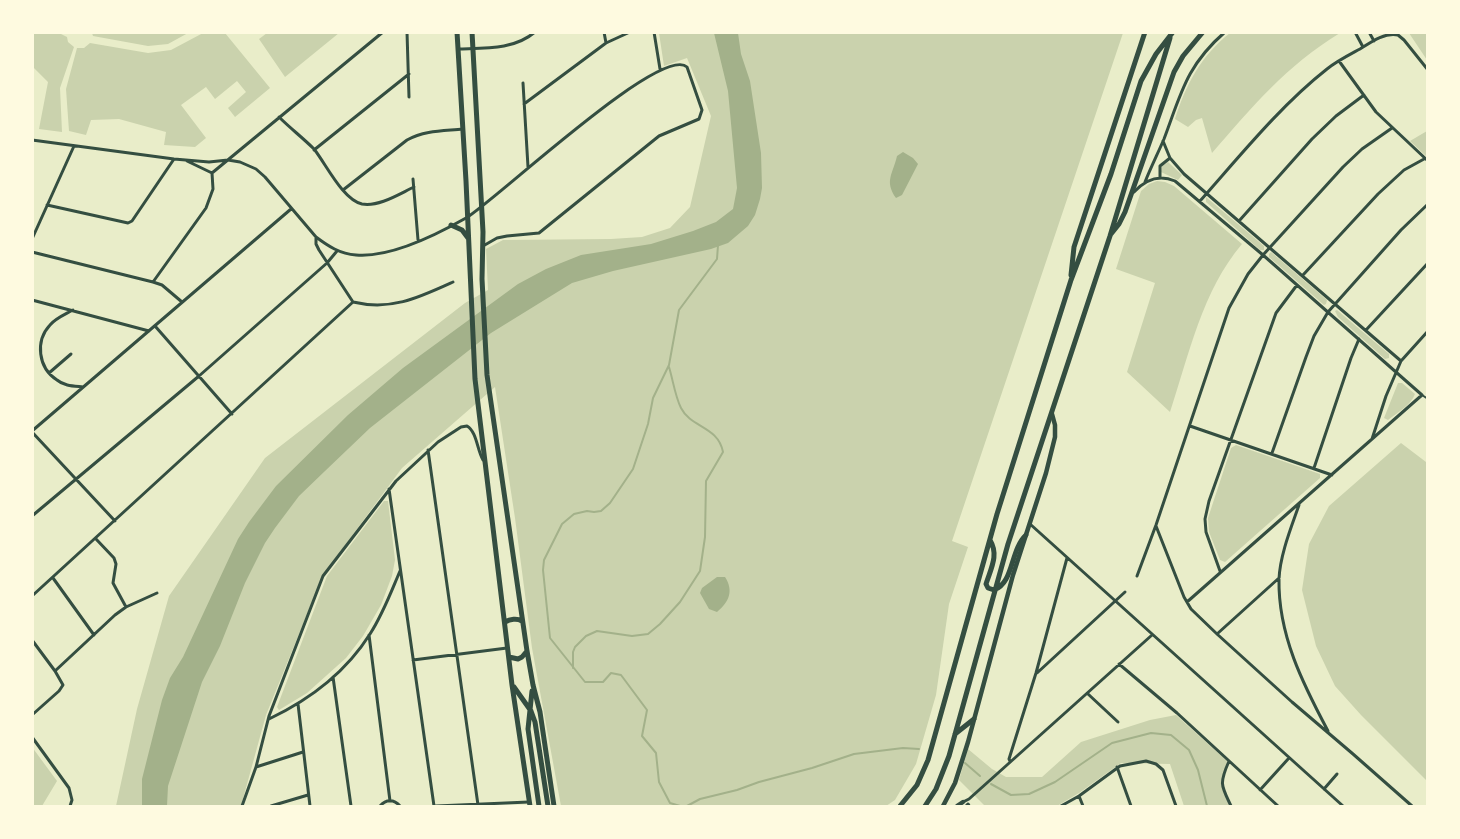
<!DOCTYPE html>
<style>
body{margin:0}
#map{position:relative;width:1460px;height:839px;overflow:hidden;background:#e9edc9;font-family:"DM Sans",sans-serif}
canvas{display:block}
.frame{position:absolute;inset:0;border:34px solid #fefae0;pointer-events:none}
</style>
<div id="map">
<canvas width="1460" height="839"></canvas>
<div class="frame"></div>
</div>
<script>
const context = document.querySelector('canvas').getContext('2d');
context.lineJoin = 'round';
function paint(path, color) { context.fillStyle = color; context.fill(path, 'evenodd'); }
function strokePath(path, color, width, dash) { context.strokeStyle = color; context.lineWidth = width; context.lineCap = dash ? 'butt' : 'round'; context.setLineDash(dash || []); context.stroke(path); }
paint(new Path2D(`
 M32,33H59L67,37L68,42L74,47L60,88L62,132L39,129L48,82L33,67Z
 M92,33V32L188,33L168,44L148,46L93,36Z
 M203,33H225L270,88L235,117L228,108L246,92L237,81L215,99L206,87L181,105L206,138L195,147L164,145L166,132L119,119L91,120L86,135L69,131L66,89L77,48H84L90,43L148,53L171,50Z
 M267,33V32L339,33L285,77L259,39Z
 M659,33H1123L952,541L968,547L949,604L936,695L916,764L895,800L886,806H561L532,648L515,518L495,387L402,468L323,575L266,715L241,806H116L137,709L169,596L265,458L465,303L488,290L486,249L503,240L611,239L642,237L670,228L690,207L711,116L687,58L664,66Z
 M1230,33H1340C1286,66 1253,106 1212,153L1202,118L1196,120L1188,127L1175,119C1186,84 1201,56 1230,33Z
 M1409,33H1427V60Z
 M1427,131V157L1410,141Z
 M1168,162L1182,175L1178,180L1161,172L1162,166Z
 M1157,181L1165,182L1174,186L1242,244C1202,291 1189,355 1170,412L1127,372L1155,283L1116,269L1141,191L1149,184Z
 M1206,197L1264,246V250H1260L1206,202Z
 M1271,252L1327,300L1326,304L1324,305L1269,257V254Z
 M1337,310L1389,354V358L1385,359L1338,317L1335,311Z
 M1398,383H1402L1415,394C1411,405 1397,413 1388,420L1384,418Z
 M1401,443L1426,462L1427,461V781L1361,715L1335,686L1316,646L1302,590L1309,544L1329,506Z
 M1236,445L1320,474V478L1225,562L1220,560L1209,532L1208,518L1231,448Z
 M384,501H388L395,560L392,576L381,605L363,636L346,658L307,693L279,710L277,707L327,576Z
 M1176,715L1227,761L1221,783L1229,806H1184L1170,764L1121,763L1079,793L1057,806H985L959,780L968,749L992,769L1006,777H1042L1081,742L1150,720Z
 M32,747L57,781L42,806H33Z`), '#cad2ad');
paint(new Path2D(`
 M714,33H738L741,54L750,81L761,153L762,188L760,199L755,215L748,226L728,243L711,249L613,271L572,283L491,333L370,428L325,471L299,496L275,528L265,543L245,583L220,646L202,682L168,786L167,806H142V779L162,700L170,678L183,657L238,539L249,522L276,486L348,415L403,368L518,284L546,269L581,255L651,244L693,231L716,222L733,209L737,188L728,91Z
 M903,152L913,158L918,164L902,195L896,198C884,181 893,174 897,156Z
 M717,577H725C734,591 729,602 717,612L709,609L700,593L702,588Z`), '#a3b18a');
strokePath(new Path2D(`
 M573,668V652L575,647L586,636L597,631L632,636L648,634L660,624L680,602L700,571L705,537L706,481L723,452C718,426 691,428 681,408C675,396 673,380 669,367
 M965,763L980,776
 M991,784L1011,795L1029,794L1055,782L1112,743L1151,733L1171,735L1189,750L1198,770L1207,806
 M680,806L670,803L659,782L656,753L642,736L647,710L621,675L611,673L603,682H585L550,638L543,570L544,560L562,524L574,514L587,511L594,512L601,511L610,503L633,469L648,424L653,398L669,365L679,310L717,259L718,245
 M687,806L700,799L737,790L759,782L812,768L854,754L903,748L919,749`), '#a3b18a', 2);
strokePath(new Path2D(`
 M1422,395L1428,399`), '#344e41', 2);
strokePath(new Path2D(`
 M407,32L409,97
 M604,32L606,43
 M654,32L660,69
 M1355,32L1363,47
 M1369,32L1374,41
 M458,49C485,48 514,50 535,32
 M1339,61L1376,112L1428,161
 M523,83L528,167
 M524,104L606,43L630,32
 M279,117C290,128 303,138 314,149C326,164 343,200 362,204C379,207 399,194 414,187
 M32,140L174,159L209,162L228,160L240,162L256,169L265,177L316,237V244L319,250L353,302
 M1163,141L1170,158L1184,174L1401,361
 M314,150L409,74
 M187,161L212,173L383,32
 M1160,178V166L1170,158
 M413,179L418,240
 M1145,182C1151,167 1158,153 1164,139C1181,94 1186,66 1225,32
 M343,190L407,140C425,130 444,131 463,129
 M1134,192C1145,180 1159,174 1175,181L1263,255L1422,395L1187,602
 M1200,201C1239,157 1281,105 1327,69C1337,61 1349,55 1360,49C1371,42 1385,32 1398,35L1404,40L1428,70
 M47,205L128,223L132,221L174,159
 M1239,221L1312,139L1336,116L1364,95
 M316,237C328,246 340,254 356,255C391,258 436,235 466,218C496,200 661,44 687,67L702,110L699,119L659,136L539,233L507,236L497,238L483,246
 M32,239L74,146
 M32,252L153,282L162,285L182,302
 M1303,275L1378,194L1404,170L1424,159
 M153,282L206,208L213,189L212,173
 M32,300L149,331
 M353,302C391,311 418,298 453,282
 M73,310C64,315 56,318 50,325C35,341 38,368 57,380C64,386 74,386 83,387
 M155,326L232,414
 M1366,330L1428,263
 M49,373L71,354
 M1190,426L1332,475
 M32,431L291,209
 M32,432L115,521
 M1372,439L1386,396L1401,361L1428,331
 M428,450L478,805
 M1272,453L1306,357L1314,336L1328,312L1401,230L1428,204
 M1314,468L1351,358L1359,339
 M389,489L434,806
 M1299,505C1291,528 1280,555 1279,579C1278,635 1303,684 1328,731
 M32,516L199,376L327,263L337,251
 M1030,524L1343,806
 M1156,526L1184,597L1191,609L1217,634L1292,702L1353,754L1412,806
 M96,539L114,558L116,564L113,583L126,607
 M1220,571L1206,532L1205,519L1209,501L1276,313L1297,285
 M1137,576L1156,525L1229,308L1248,274L1263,255L1343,167L1362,149L1392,128
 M53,578L94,635
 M32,596L353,302
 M1217,634L1279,578
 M369,635L390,801
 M32,640L55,671L63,685L59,691L32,715
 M413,660L507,648
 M1119,664L1177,713L1278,806
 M55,671L115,615L126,607L157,593
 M1037,673L1125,592
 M333,677L351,806
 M1088,694L1118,722
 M298,704L310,806
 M269,719C309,700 346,672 370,634C383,614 391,592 400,571
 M32,737L69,788L72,800L70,806
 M1010,761L1009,759L1036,673L1067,558
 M1229,761C1219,784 1221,785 1231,806
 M256,767L303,752
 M1117,767L1131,806
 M1324,789L1337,774
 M1260,790L1289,758
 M1079,796L1083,806
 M963,802L969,799L1152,635
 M242,806L256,767L269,716L323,576L396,481L438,442L461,427L467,426C477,432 477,450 483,460
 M271,806L308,795
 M380,806C386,799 394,799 400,806
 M436,806L529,802
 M1061,806L1079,796L1120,766L1146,761L1156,764L1163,770L1176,806`), '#344e41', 3);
strokePath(new Path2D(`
 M943,806L955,783L968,742L1013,575L1046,473L1055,437V425L1052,414
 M957,806L963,802
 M967,806L968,805`), '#344e41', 4.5);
strokePath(new Path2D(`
 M457,32L466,181L475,379L512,685L530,806
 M472,32L483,232L482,279L487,375L527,651L533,685L540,712L554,806
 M451,225L462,230L468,238
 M1111,234L1119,224L1125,212L1174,72L1183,56L1203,32
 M1071,275L1074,247L1145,32
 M990,540C999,555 991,568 986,584L988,588L994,590C1014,583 1010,550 1026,535
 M505,622C510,619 517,618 522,621
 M509,657L518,659L522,657L527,651
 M514,687L531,711L535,722L548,806
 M532,691L528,729L539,806
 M955,734L974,719
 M900,806L917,785L928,760L997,514L1071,280L1111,174L1141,81L1156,54L1173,32
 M925,806L936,789L949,756L1008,544L1110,236L1170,38`), '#344e41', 5);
</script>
